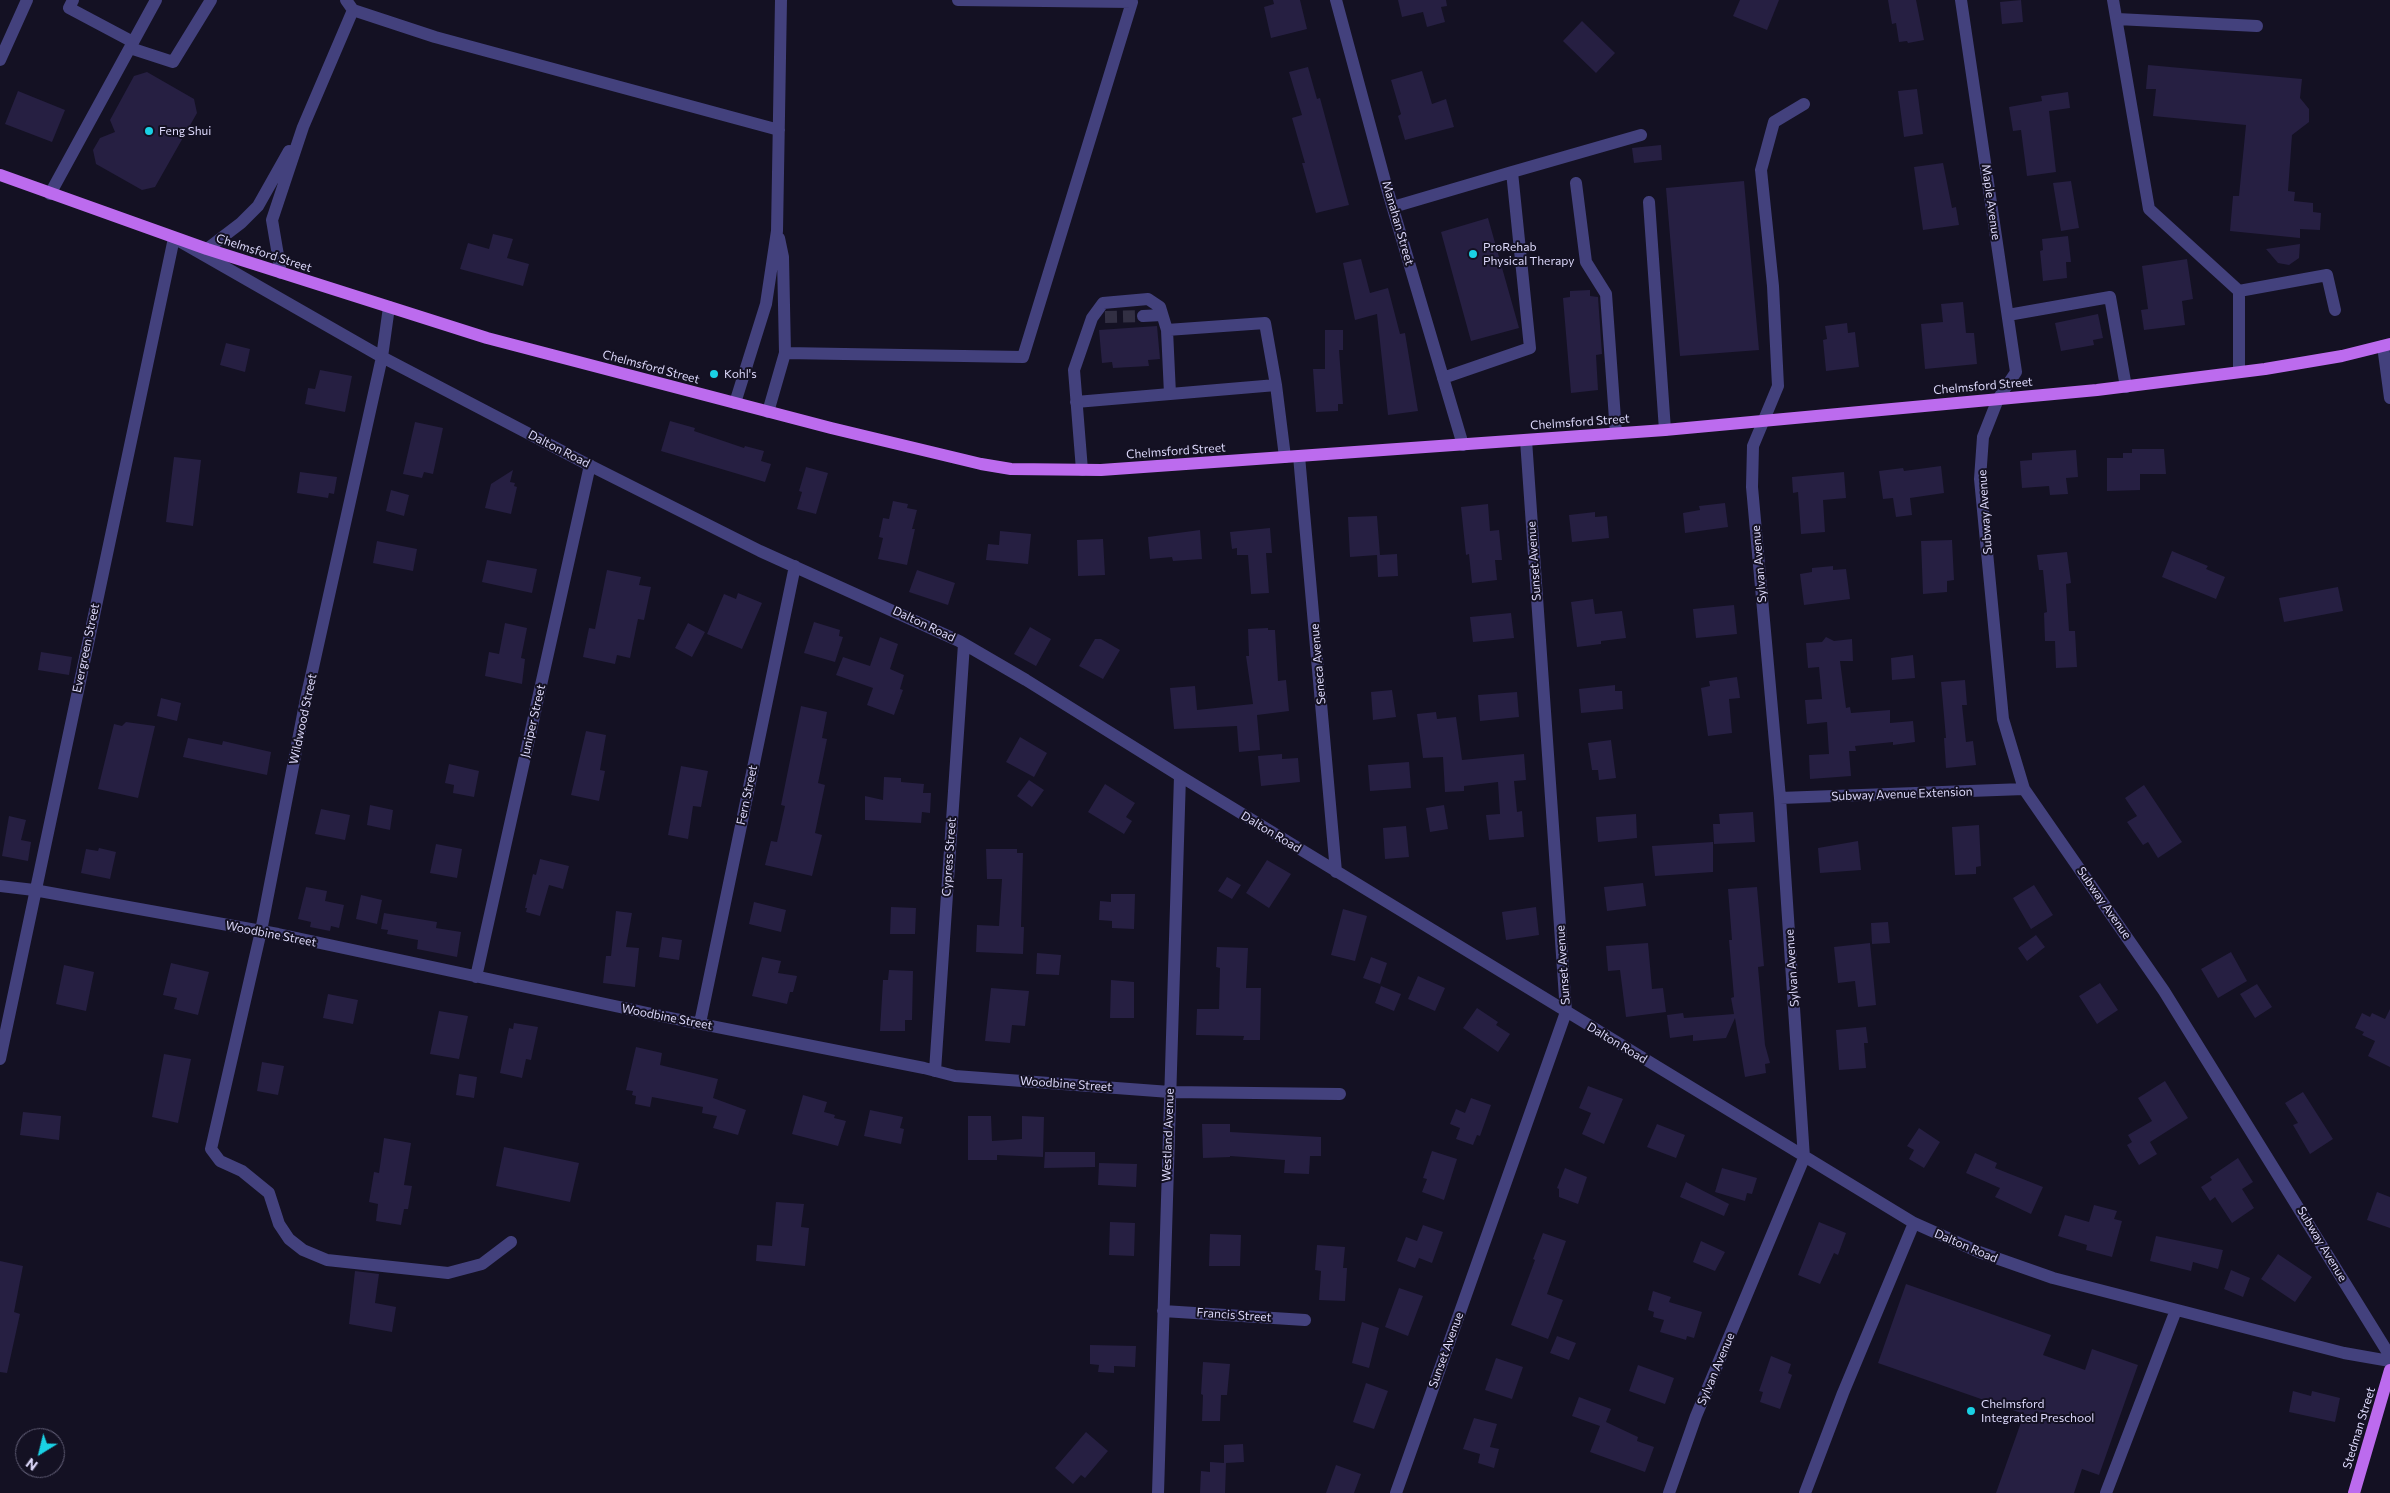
<!DOCTYPE html>
<style>
body{margin:0}
#map{position:relative;width:2390px;height:1493px;overflow:hidden;background:#141123;font-family:Commissioner,sans-serif}
canvas{display:block}
.north{position:absolute;left:15px;top:1428px;width:50px;height:50px;box-sizing:border-box;background:#141123;border:1px solid #646179;border-radius:50%;rotate:216deg;font-size:14px;font-weight:700;line-height:20px;text-align:center;color:#dcd8fa}
.north::after{content:'';display:block;margin:auto;width:18px;height:22px;background:#1ad1e4;clip-path:polygon(50% 0,100% 100%,50% 72%,0 100%)}
</style>
<div id="map">
<canvas width="2390" height="1493"></canvas>
<div class="north">N</div>
</div>
<script>
const context = document.querySelector('canvas').getContext('2d');
context.lineJoin = 'round';
function paint(path, color) { context.fillStyle = color; context.fill(path, 'evenodd'); }
function strokePath(path, color, width, dash) { context.strokeStyle = color; context.lineWidth = width; context.lineCap = dash ? 'butt' : 'round'; context.setLineDash(dash || []); context.stroke(path); }
function drawText(font, color, halo, rows, align = 'center') {
  context.font = font + ' Commissioner,sans-serif'; context.lineWidth = 4; context.setLineDash([]); context.textBaseline = 'middle'; context.strokeStyle = halo; context.fillStyle = color; for (const [text, x, y, turn = 0] of rows) {
    context.save(); context.translate(x, y); context.rotate((+turn || 0) * Math.PI / 180); context.textAlign = isNaN(turn) ? turn : align; if (halo) context.strokeText(text, 0, 0); context.fillText(text, 0, 0); context.restore();
  }
}
paint(new Path2D(`
 M1273,0H1300L1307,29L1271,38L1264,7L1274,4Z
 M1398,0H1446L1447,6L1441,7L1445,22L1427,27L1423,12L1402,17Z
 M1740,0H1779L1767,30L1733,16Z
 M1888,0H1916L1924,40L1908,43L1907,41L1899,42L1896,23L1892,24Z
 M2021,0L2023,22L2002,24L2000,2Z
 M1582,21L1615,53L1596,73L1563,41Z
 M2148,65L2302,79L2300,98L2309,109V122L2292,135L2288,191L2295,192L2294,201L2313,203V212L2321,213L2320,230L2300,229V238L2230,231L2233,196H2239L2246,125L2153,116L2156,89H2146Z
 M1308,67L1317,99L1320,98L1349,205L1316,213L1302,163H1305L1292,118L1302,115L1289,72Z
 M1422,71L1432,104L1446,99L1454,127L1405,140L1398,116L1401,114L1391,80Z
 M147,72L194,99L197,113L155,187L142,190L96,164L93,150L100,138L115,132L110,120L134,76Z
 M1917,89L1923,134L1904,137L1898,91Z
 M18,91L65,110L52,142L5,124Z
 M2068,92L2070,108L2049,111L2056,172L2027,176L2021,130L2013,131L2009,107L2042,101L2041,96Z
 M1661,145L1662,160L1634,163L1632,148Z
 M1943,163L1952,208L1956,207L1959,225L1923,230L1914,167Z
 M1744,181L1759,350L1680,356L1666,188Z
 M2071,181L2079,228L2061,231L2053,183Z
 M1488,218L1519,328L1471,341L1441,232Z
 M493,234L513,239L507,258L529,264L523,286L460,269L468,243L489,249Z
 M2068,236L2071,262H2066L2067,278L2043,281L2040,251L2043,250L2042,239Z
 M2300,244L2299,258L2289,265L2278,263L2266,249Z
 M1361,259L1370,293L1388,288L1400,334L1405,333L1418,411L1388,415L1377,314L1355,320L1343,263Z
 M2187,259L2193,299L2182,301L2185,325L2144,330L2141,310L2148,309L2142,266Z
 M1590,290V296L1598,297L1602,354L1596,355L1598,390L1571,393L1563,298L1570,297V291Z
 M1963,302L1966,333H1974L1977,364L1925,369L1921,324L1943,322L1941,304Z
 M2098,314L2103,338L2093,340L2094,345L2061,351L2055,323Z
 M1847,323L1848,333L1855,332L1859,367L1826,371L1823,340L1827,339L1825,326Z
 M1157,326L1160,359L1148,360L1149,366L1113,368L1112,362L1102,363L1099,330Z
 M1325,330H1343V350H1339L1343,404H1338V411L1316,412L1313,369H1325Z
 M226,343L250,349L245,372L220,365Z
 M320,370L352,376L345,412L305,404L308,388L315,389Z
 M670,421L695,428L694,431L744,448L745,446L764,451L761,461L771,464L765,482L661,451Z
 M415,422L443,428L433,474L424,472L422,478L403,474Z
 M2132,449H2164L2166,474H2140V490L2107,491V458H2123V453H2132Z
 M2076,450L2078,477L2066,478L2068,494L2050,495L2049,486L2022,488L2020,461L2032,460V453Z
 M174,457L201,460L193,526L166,522Z
 M1941,466L1944,493L1910,498L1912,515L1896,517L1893,498L1883,499L1879,471L1903,468L1904,471Z
 M806,467L828,473L816,514L797,509L802,492L799,491Z
 M513,470L510,482L515,483L514,486L517,487L511,514L485,508L491,484Z
 M300,472L337,477L334,494L329,493L328,498L297,493Z
 M1844,472L1846,498L1823,500L1825,532L1801,534L1798,492L1793,493L1792,477Z
 M391,490L409,495L404,516L386,511Z
 M893,501L908,504L907,508L917,510L912,529H915L907,565L878,559L883,538L879,537L883,518L889,519Z
 M1725,503L1728,527L1685,533L1683,513L1700,510L1699,506Z
 M1488,504L1490,531L1499,530L1502,560H1495L1497,580L1472,583L1469,554L1466,555L1461,507Z
 M1595,512V517L1607,516L1609,538L1572,542L1569,515Z
 M1377,516L1380,555L1397,554L1398,576L1378,577L1377,555L1350,557L1348,517Z
 M1270,528L1272,553H1266L1269,593L1251,594L1248,555H1237V548L1232,549L1230,532Z
 M1200,530L1202,559L1173,561L1172,557L1150,559L1148,537Z
 M1000,531L1031,534L1028,564L986,560L988,544L999,545Z
 M1103,539L1105,575L1078,576L1077,540Z
 M1952,540L1954,580L1947,581V592L1923,594L1921,541Z
 M377,541L417,549L413,571L373,563Z
 M2172,551L2208,566L2206,569L2225,577L2216,599L2162,577Z
 M2067,552L2071,583L2066,584L2069,631H2075L2077,667L2056,668L2055,641H2045L2044,613L2047,612L2043,570H2039L2037,555Z
 M487,560L537,569L532,593L482,582Z
 M1833,566V570L1846,569L1850,599L1804,605L1800,574L1812,572V568Z
 M607,570L641,577L639,585L651,587L644,620L638,619L630,658L617,655L615,664L583,657L589,628L595,629Z
 M917,570L955,583L948,605L909,592Z
 M2338,587L2343,611L2284,622L2279,598Z
 M738,593L762,603L742,649L707,634L724,594L736,599Z
 M1593,599L1595,614L1622,611L1626,638L1601,641V644L1577,647L1571,602Z
 M1734,605L1737,634L1696,638L1693,609Z
 M1511,613L1514,638L1473,642L1470,617Z
 M814,622L840,630L839,636L843,637L835,662L804,653Z
 M505,623L527,628L521,658L525,659L522,684L485,676L489,652L499,654Z
 M688,623L705,632L692,657L675,648Z
 M1030,627L1051,639L1036,666L1014,654Z
 M1268,628V630H1275L1278,681L1286,680L1289,711L1257,715L1260,750L1239,752L1237,726L1174,729L1170,688L1195,686L1197,710L1253,704L1246,656H1249L1248,629Z
 M880,637L898,644L890,669L904,675L900,689L903,690L894,715L867,705L873,688L836,675L843,657L870,666Z
 M1826,637L1834,641L1852,639L1853,661H1840L1846,708L1850,707L1851,713L1890,710V723L1913,721L1915,742L1893,745V742L1855,746L1856,751H1849L1851,776L1810,779L1809,755L1829,754L1827,722L1807,724L1805,700L1822,699L1819,667L1808,668L1806,643L1822,642Z
 M1095,639H1101L1120,650L1103,679L1079,666Z
 M41,652L72,657L69,675L38,670Z
 M1913,655L1915,678L1892,680L1891,658Z
 M1737,677L1740,698L1729,699L1732,733L1708,736L1701,688L1710,686L1709,681Z
 M1965,680L1967,705H1962L1966,742L1973,741L1976,765L1946,768L1944,738H1946L1941,682Z
 M1615,685V691H1622L1623,709L1581,713L1579,689Z
 M1392,690L1396,717L1373,720L1371,692Z
 M1517,692L1519,717L1480,721L1478,695Z
 M161,698L181,703L177,721L157,716Z
 M801,706L827,712L822,738L827,739L818,783L825,785L815,833L822,835L812,876L765,865L771,841L777,842L785,806L781,805Z
 M1436,712L1437,719L1456,717L1462,760L1524,754L1526,780L1514,781L1517,812L1522,811L1524,837L1489,840L1486,815L1500,814L1498,782L1464,786V791L1445,792L1443,757L1423,758L1417,714Z
 M126,722L155,726L138,798L98,789L114,724L122,726Z
 M586,731L606,735L600,770L605,771L599,801L571,795Z
 M1020,737L1047,753L1034,777L1006,762Z
 M188,738L222,745L223,741L271,752L267,775L183,757Z
 M1611,740L1616,778L1599,780L1598,770H1592L1588,743Z
 M1282,754V759L1298,758L1300,782L1261,786L1258,756Z
 M1409,762L1411,788L1370,791L1368,765Z
 M449,764L479,771L474,797L453,793L454,785L445,783Z
 M681,766L708,771L701,807L693,806L688,839L668,835Z
 M884,777L901,778V782L924,784L923,793H931L930,813L922,812L921,823L865,820V796L883,800Z
 M1029,780L1044,790L1032,807L1017,796Z
 M1105,784L1135,803L1126,817L1132,821L1124,834L1088,812Z
 M2144,785L2182,842L2158,858L2148,842L2143,845L2127,822L2137,816L2125,798Z
 M370,805L393,810L390,830L367,825Z
 M1444,805L1448,829L1430,832L1426,808Z
 M321,809L350,815L345,840L315,834Z
 M1753,812L1755,842L1714,844L1713,824H1720L1719,814Z
 M1636,814L1637,838L1598,842L1596,817Z
 M9,816L26,820L21,840L31,842L28,861L2,856Z
 M1979,825L1981,866L1976,867V874L1955,875L1952,827Z
 M1406,826L1409,857L1385,859L1383,828Z
 M1858,841L1861,870L1820,873L1818,848Z
 M1713,842V872L1655,876L1652,846Z
 M436,844L462,849L457,878L430,873Z
 M99,848L116,852L110,879L81,873L86,849L98,851Z
 M986,849H1017V853H1023L1021,927H1024L1023,954L976,952L977,925L999,926L1002,879H987Z
 M540,859L569,866L563,889L549,885L540,916L526,912L527,908H525L533,874L536,875Z
 M1267,860L1291,874L1269,908L1246,893Z
 M1227,877L1241,885L1232,899L1218,891Z
 M1643,883L1646,906L1607,911L1604,887Z
 M2034,885L2053,915L2031,929L2013,898Z
 M306,887L327,891L325,901L344,905L339,928L331,926L330,931L310,927L311,922L298,919Z
 M1757,887L1764,966L1758,967L1765,1045L1770,1063L1765,1064L1766,1073L1745,1077L1735,1018L1726,1038L1693,1041V1035L1670,1038L1667,1015L1683,1013L1684,1018L1734,1014L1731,998L1734,997L1729,940H1732L1728,889Z
 M1111,894H1135L1134,929L1112,928V921L1099,920L1100,901L1111,902Z
 M361,895L382,900L377,924L356,919Z
 M754,902L786,910L781,932L749,924Z
 M891,907L916,908L915,934H890Z
 M1536,907L1539,935L1506,940L1502,912Z
 M1343,909L1367,916L1355,961L1331,955Z
 M616,911L632,913L626,947L639,948L635,987L603,983L606,956H611Z
 M384,913L437,922L436,928L461,932L457,957L417,949L418,940L387,934L388,930L381,929Z
 M1888,922L1890,943L1872,944L1871,923Z
 M2036,935L2045,947L2027,961L2018,948Z
 M662,937L682,940L679,960L659,957Z
 M1648,943L1652,989L1663,988L1666,1012L1626,1017L1620,970L1608,971L1606,946Z
 M1870,943L1876,1005L1858,1007L1855,981L1838,983L1834,947Z
 M1217,947L1248,948L1246,988H1261L1260,1040H1243L1244,1036L1196,1035L1197,1009H1219L1220,968L1216,967Z
 M2231,952L2247,981L2218,998L2201,969Z
 M1037,953L1061,955L1059,975L1036,974Z
 M762,957L781,961L778,973L797,976L793,992H790L787,1004L752,996Z
 M1371,957L1387,963L1380,984L1363,978Z
 M171,963L209,972L198,1015L174,1009L177,998L163,995Z
 M64,965L94,972L86,1011L56,1004Z
 M889,970L913,971L912,1020H905V1031H880L883,980H888Z
 M1418,976L1445,988L1435,1011L1408,999Z
 M1111,980L1134,982V1018H1110Z
 M2100,983L2118,1010L2097,1024L2079,996Z
 M2257,984L2272,1007L2255,1018L2240,994Z
 M1381,986L1401,994L1394,1011L1375,1003Z
 M991,988L1029,991L1025,1026L1012,1025L1010,1043L985,1041Z
 M328,994L358,1000L353,1024L323,1018Z
 M1477,1008L1498,1022L1496,1025L1510,1034L1498,1052L1463,1028Z
 M2390,1009V1067L2368,1056L2375,1041L2362,1035L2364,1032L2355,1028L2362,1013L2370,1017L2372,1013L2385,1019Z
 M439,1011L468,1016L459,1059L430,1054Z
 M514,1023L538,1027L531,1060L526,1059L522,1078L500,1073L509,1028L513,1029Z
 M1866,1027L1868,1043H1864L1866,1068L1839,1070L1836,1030Z
 M636,1047L662,1053L660,1065L718,1079L713,1098L746,1110L738,1135L713,1128L717,1116L702,1113L703,1107L652,1097L650,1107L635,1104L636,1096L632,1095L633,1091L626,1090Z
 M164,1054L191,1059L178,1123L152,1117Z
 M262,1062L284,1066L278,1095L257,1091Z
 M459,1074L477,1077L474,1098L456,1095Z
 M2165,1081L2188,1118L2150,1142L2157,1154L2139,1165L2127,1145L2132,1142L2128,1135L2152,1121L2138,1098Z
 M1588,1086L1623,1099L1604,1144L1582,1134L1591,1113L1579,1108Z
 M2303,1092L2333,1139L2310,1154L2293,1125L2298,1123L2285,1103Z
 M803,1095L827,1102L824,1112L835,1115L834,1118L846,1121L838,1146L792,1134Z
 M1471,1098L1491,1105L1480,1136L1477,1135L1473,1145L1456,1139L1460,1128L1450,1124L1456,1109L1465,1113Z
 M870,1110L903,1117L900,1128L904,1129L901,1144L864,1136Z
 M23,1112L61,1116L59,1140L20,1135Z
 M968,1116H991L992,1141L1022,1139V1116L1044,1117L1043,1157L997,1155V1160H968Z
 M1202,1124H1230V1132L1321,1137V1156H1310L1309,1174L1284,1173L1285,1160L1230,1156V1157L1203,1158Z
 M1657,1124L1685,1135L1676,1158L1647,1147Z
 M1919,1128L1940,1142L1924,1168L1909,1159L1914,1150L1907,1146Z
 M384,1138L411,1143L404,1185L412,1186L408,1209H404L401,1225L376,1221L378,1204L369,1202L374,1172L379,1173Z
 M504,1147L579,1163L570,1202L496,1186Z
 M1432,1151L1457,1159L1444,1200L1422,1192L1427,1179L1423,1178Z
 M1045,1152H1095V1167L1044,1168Z
 M1975,1153L1997,1163L1995,1168L2043,1187L2031,1214L1995,1197L2000,1188L1966,1173Z
 M2238,1158L2253,1182L2242,1189L2254,1208L2232,1223L2215,1197L2210,1201L2201,1187L2212,1180L2210,1177Z
 M1099,1163L1137,1164L1136,1187L1098,1185Z
 M1565,1168L1587,1177L1578,1204L1559,1197V1189L1557,1188Z
 M1722,1168L1757,1178L1752,1194L1747,1193L1745,1201L1715,1192Z
 M1686,1182L1729,1204L1724,1216L1680,1197Z
 M2377,1192L2390,1197V1228L2367,1220Z
 M776,1202L804,1204L801,1227L809,1228L805,1266L756,1261L757,1245L772,1246Z
 M2094,1205L2117,1211L2114,1219L2122,1221L2112,1257L2086,1250L2087,1245L2058,1236L2065,1215L2089,1222Z
 M1110,1222L1135,1223L1134,1256L1109,1255Z
 M1819,1222L1846,1233L1838,1255L1834,1253L1820,1284L1798,1275Z
 M1423,1225L1443,1232L1432,1263L1419,1258L1415,1268L1397,1261L1406,1237L1417,1241Z
 M1543,1233L1566,1241L1547,1294L1563,1300L1548,1339L1511,1325L1535,1260L1533,1259Z
 M1210,1234L1241,1235L1240,1266H1209Z
 M2156,1236L2223,1250L2218,1269L2193,1262L2191,1271L2150,1261Z
 M1701,1241L1725,1252L1715,1271L1693,1262Z
 M1317,1245L1345,1247L1343,1268H1347L1345,1301L1319,1300L1321,1271L1315,1270Z
 M2278,1254L2312,1277L2295,1302L2261,1279Z
 M0,1261L23,1266L14,1312L20,1314L7,1373L0,1372Z
 M2231,1270L2250,1278L2243,1297L2224,1289Z
 M355,1271L379,1274L375,1303L396,1307L392,1332L349,1324Z
 M1906,1284L2051,1335L2043,1355L2085,1370L2092,1349L2138,1365L2099,1475L2082,1469L2074,1493H1996L2024,1414L1878,1363Z
 M1399,1288L1423,1296L1408,1336L1385,1327Z
 M1653,1291L1671,1297L1669,1302L1702,1312L1694,1338L1687,1336L1686,1340L1660,1332L1664,1320L1653,1317L1654,1312L1648,1310Z
 M1362,1322L1379,1328L1369,1368L1352,1363Z
 M1557,1336L1576,1343L1569,1360L1550,1353Z
 M1090,1345L1136,1346L1135,1367L1114,1366V1373L1098,1372L1099,1365L1090,1364Z
 M1771,1356L1791,1364L1788,1373L1792,1375L1780,1409L1760,1402L1763,1392L1759,1391Z
 M1496,1358L1523,1367L1512,1399L1485,1390Z
 M1203,1362L1230,1364L1227,1395H1221L1220,1421H1202L1203,1395L1201,1394Z
 M1638,1365L1674,1378L1665,1404L1629,1391Z
 M1366,1383L1388,1391L1374,1429L1353,1422Z
 M2293,1391L2311,1396L2312,1391L2340,1398L2335,1422L2289,1412Z
 M1579,1397L1611,1409L1606,1422L1638,1437L1637,1441L1654,1447L1645,1472L1590,1452L1600,1426L1572,1416Z
 M1474,1418L1497,1424L1490,1447L1499,1449L1494,1468L1478,1463L1480,1454L1463,1449Z
 M1086,1432L1108,1451L1085,1478L1081,1475L1073,1484L1055,1468Z
 M1243,1444L1244,1462L1226,1463L1225,1493H1200L1201,1471L1210,1472V1462L1224,1463V1445Z
 M1336,1465L1361,1474L1354,1493H1326Z`), '#261f42');
strokePath(new Path2D(`
 M1105,317L1143,316`), '#322f43', 12, [12, 6]);
strokePath(new Path2D(`
 M73,0L69,8L133,42
 M346,0L353,10L435,37L779,130
 M1336,0L1386,185L1463,445
 M1961,0L2016,372L1998,399L1983,437L1980,479L2003,719L2024,789L2164,991L2390,1356
 M2113,0L2149,209L2239,291V372
 M2117,19L2257,26
 M130,48L173,62L211,0
 M0,60L27,0
 M1512,172L1641,135
 M1576,183L1586,262L1606,294L1616,433
 M50,194L156,0
 M1649,202L1665,430
 M1393,207L1512,172L1530,348L1443,378
 M207,249L241,223L258,206L289,151
 M281,273L272,220L303,127L353,10
 M2239,291L2327,275L2335,310
 M389,307L382,357L306,699L261,931L211,1149L220,1161L242,1171L269,1193L279,1224L289,1239L303,1250L327,1260L448,1273L482,1264L511,1242
 M2008,315L2110,297L2126,387
 M1143,316L1162,315
 M1167,330L1265,323L1276,385L1285,457
 M2383,346L2390,398
 M785,353L1023,357L1132,2L958,0
 M1076,402L1276,385
 M735,403L766,304L777,231L781,0
 M768,412L785,353L783,257L779,238
 M1299,456L1336,872
 M1082,470L1074,370L1092,318L1103,303L1148,299L1160,307L1167,330L1170,394
 M1780,798L2024,789
 M0,886L34,890L278,934L671,1018L924,1068L955,1076L1170,1092L1340,1094
 M476,977L590,465
 M700,1023L795,566
 M0,1059L174,238L382,357L581,461L760,551L959,641L1026,680L1180,776L1914,1223L1979,1252L2053,1278L2344,1353L2390,1361
 M935,1071L964,644
 M1163,1311L1305,1320
 M1158,1493L1180,776
 M1396,1493L1566,1012L1526,440
 M1669,1493L1696,1416L1804,1158L1780,798L1752,487L1753,446L1778,386L1773,286L1761,170L1774,122L1804,104
 M1805,1493L1843,1393L1914,1223
 M2106,1493L2176,1310`), '#43417d', 12);
strokePath(new Path2D(`
 M0,175L207,249L487,338L831,428L981,464L1011,469L1101,470L1665,430L2097,390L2265,369L2342,356L2390,344
 M2354,1493L2390,1370`), '#bc6bee', 12);
for (const [x, y, r, color] of [
 [149,131,5,"#1ad1e4"],
 [1473,254,5,"#1ad1e4"],
 [714,374,5,"#1ad1e4"],
 [1971,1411,5,"#1ad1e4"]
]) { const dot = new Path2D(); dot.arc(x, y, r, 0, 2 * Math.PI); context.fillStyle = color; context.fill(dot); strokePath(dot, '#141123', 2); }
drawText('12px', '#dcd8fa', '#141123', [
 ["Feng Shui",159,131],
 ["ProRehab",1483,247],
 ["Physical Therapy",1483,261],
 ["Kohl's",724,374],
 ["Chelmsford",1981,1404],
 ["Integrated Preschool",1981,1418]
], 'left');
drawText('12px', '#dcd8fa', '#141123', [
 ["Maple Avenue",1991,202,82],
 ["Manahan Street",1398,223,74],
 ["Chelmsford Street",264,253,18],
 ["Chelmsford Street",651,367,15],
 ["Chelmsford Street",1983,386,-5],
 ["Chelmsford Street",1580,422,-4],
 ["Dalton Road",559,449,27],
 ["Chelmsford Street",1176,451,-4],
 ["Subway Avenue",1985,512,-94],
 ["Sunset Avenue",1534,561,-94],
 ["Sylvan Avenue",1759,564,-95],
 ["Dalton Road",924,624,25],
 ["Evergreen Street",86,648,-78],
 ["Seneca Avenue",1318,664,-95],
 ["Wildwood Street",303,719,-78],
 ["Juniper Street",533,721,-77],
 ["Subway Avenue Extension",1902,794,-2],
 ["Fern Street",747,795,-78],
 ["Dalton Road",1271,832,31],
 ["Cypress Street",949,857,-86],
 ["Subway Avenue",2104,903,55],
 ["Woodbine Street",271,934,11],
 ["Sunset Avenue",1563,965,-94],
 ["Sylvan Avenue",1792,968,-94],
 ["Woodbine Street",667,1017,11],
 ["Dalton Road",1617,1043,31],
 ["Woodbine Street",1066,1084,4],
 ["Westland Avenue",1168,1135,-88],
 ["Subway Avenue",2322,1244,59],
 ["Dalton Road",1966,1246,23],
 ["Francis Street",1234,1315,4],
 ["Sunset Avenue",1446,1350,-70],
 ["Sylvan Avenue",1716,1369,-67],
 ["Stedman Street",2359,1428,-73]
]);
</script>
